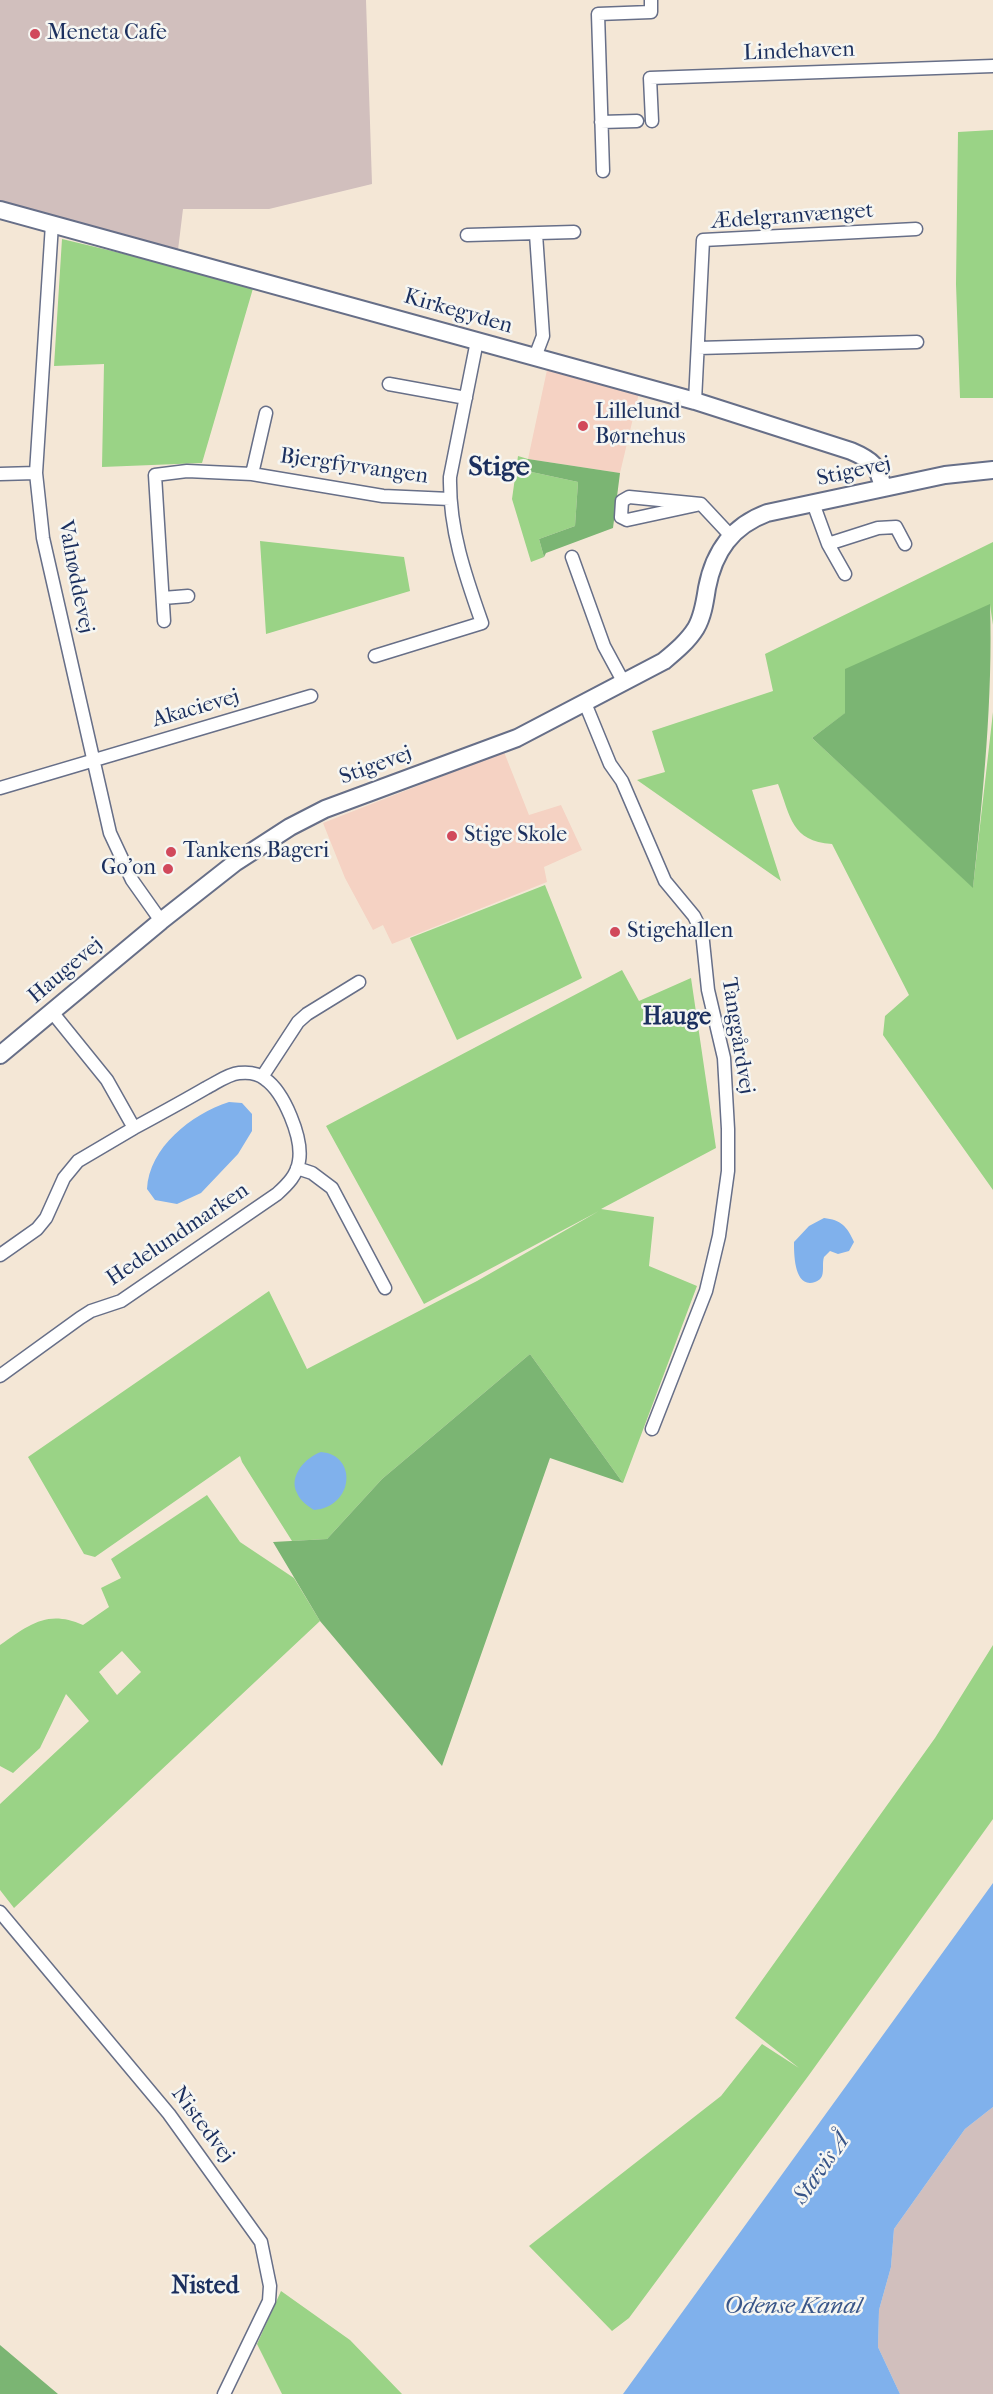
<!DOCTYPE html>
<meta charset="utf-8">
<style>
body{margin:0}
canvas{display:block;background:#f4e7d6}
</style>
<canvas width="993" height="2394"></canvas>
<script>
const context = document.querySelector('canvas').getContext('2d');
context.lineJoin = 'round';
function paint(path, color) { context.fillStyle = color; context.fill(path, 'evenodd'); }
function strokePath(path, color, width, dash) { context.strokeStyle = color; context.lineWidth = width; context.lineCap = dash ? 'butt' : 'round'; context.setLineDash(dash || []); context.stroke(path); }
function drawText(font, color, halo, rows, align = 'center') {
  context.font = font + ' "IM FELL French Canon",serif'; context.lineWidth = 5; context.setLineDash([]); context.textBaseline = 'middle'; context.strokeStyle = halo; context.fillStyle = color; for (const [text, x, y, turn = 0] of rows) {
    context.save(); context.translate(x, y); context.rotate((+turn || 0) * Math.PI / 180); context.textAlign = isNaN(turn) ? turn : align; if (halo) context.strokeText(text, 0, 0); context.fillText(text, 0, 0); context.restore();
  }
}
paint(new Path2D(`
 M547,370L639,393L620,473L528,459Z
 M504,752L529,815L561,805L582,850L544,867L547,882L392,944L383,925L373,930L345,878L323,823Z`), '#f5d2c3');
paint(new Path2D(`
 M0,0H366L372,184L269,209H183L178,250L0,204Z
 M993,2107V2394H900L878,2347L879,2310L891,2267L894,2229L965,2129Z`), '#d1bfbd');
paint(new Path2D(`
 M993,130V398H960L956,284L958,132Z
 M62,239L254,285L202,463L102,467L104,364L54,366Z
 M518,456L528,459L527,471L578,482L575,526L539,539L544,557L531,562L512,499Z
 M260,541L404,557L410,591L266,634Z
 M993,542V625L990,605L812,738L973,887L993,712V1190L883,1035L885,1016L909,995L832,844C791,841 791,817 778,784L752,790L781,881L637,780L665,772L652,731L773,691L765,654Z
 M545,885L582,978L457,1040L410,938Z
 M622,970L639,1001L691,978L716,1148L601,1209L654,1217L649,1266L697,1286L623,1483L530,1354L382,1479L327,1539L292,1541L242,1462L240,1456L95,1557L84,1554L28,1457L269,1291L307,1369L477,1281L599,1211L424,1304L326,1126Z
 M207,1495L240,1542L294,1578L320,1621L14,1908L0,1890V1804L89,1721L66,1694L40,1748L13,1773L0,1766V1645C29,1625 47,1609 83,1625L109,1607L101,1588L121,1578L111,1559ZM122,1651L141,1672L117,1695L99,1672Z
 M993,1645V1819L809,2075L629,2318L612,2331L529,2246L721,2096L762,2044L799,2068L735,2018L935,1738Z
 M281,2291L350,2340L402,2394H282L257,2344Z`), '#9ad386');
paint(new Path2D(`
 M528,459L620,473L613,528L546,553L544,557L539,539L575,526L578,482L527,471Z
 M990,604C993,698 983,795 973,888L812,738L845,713V669Z
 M530,1354L623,1483L550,1458L442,1766L320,1621L273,1542L327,1539L382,1479Z
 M0,2345L58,2394H0Z`), '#7bb573');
paint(new Path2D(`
 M229,1102L242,1103L252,1114V1131L238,1154L201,1193L177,1204L155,1200L147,1189C149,1148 191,1114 229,1102Z
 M824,1218C841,1220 847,1226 854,1242L849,1251L838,1254L830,1251L824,1257C822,1263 824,1270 822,1276C821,1279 818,1281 815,1282C794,1289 794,1254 794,1242L809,1226Z
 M321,1452C358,1455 354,1507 314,1510C308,1506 300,1501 297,1493C288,1476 306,1457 321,1452Z
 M993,1883V2107L965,2129L894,2229L891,2267L879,2310L878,2347L900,2394H623Z`), '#80b1ec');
const street = new Path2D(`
 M652,121L650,78L993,66
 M601,122L637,121
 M603,171L598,14L651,12V0
 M52,224L36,473L43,538L110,833L132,880L161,921
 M467,235L574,232
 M698,348L917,342
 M535,357L543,336L536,234
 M389,384L466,398
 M695,401L703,240L916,229
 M0,474L36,473
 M252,474L266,413
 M813,503L828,544
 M701,504L627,520L621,517L622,501L629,497L701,504L730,535
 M572,557L604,646L624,683
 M845,574L828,544L878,528L896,527L905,544
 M163,598L188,596
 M164,621L155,475L187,471L252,474L383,496L450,499
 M375,656L482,623C465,575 449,529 450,477L477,341
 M585,703L610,764L622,781L665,881L694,916L702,932L708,990L724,1058L728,1129V1171L719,1236L706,1291L652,1429
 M0,788L311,696
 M262,1077L298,1022L307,1014L359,982
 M297,1168L312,1173L332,1188L385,1288
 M0,1255L37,1229L46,1218L64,1178L78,1161L134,1128L107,1080L52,1012
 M0,1376L80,1318L91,1311L121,1301L277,1194C288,1184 297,1175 299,1161C303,1138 284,1092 265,1079C258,1073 248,1072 239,1073C228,1074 216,1083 206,1088C182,1102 158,1115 134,1128
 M0,1912L169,2114L261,2242L270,2286L269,2301L224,2394`);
const secondary = new Path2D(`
 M0,210L695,401L851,451C872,460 878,465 883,488
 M0,1055L161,921L236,862L290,827L325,809L517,738L664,661C676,651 688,641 696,628C703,616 705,601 707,588C714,551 732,526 767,513L945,475L993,470`);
strokePath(street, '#676f88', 15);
strokePath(secondary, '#676f88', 20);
strokePath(street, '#fff', 12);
strokePath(secondary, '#fff', 16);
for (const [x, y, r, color] of [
 [35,34,6,"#d1495b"],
 [583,426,6,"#d1495b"],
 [452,836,6,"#d1495b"],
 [171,852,6,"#d1495b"],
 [168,869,6,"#d1495b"],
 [615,932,6,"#d1495b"]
]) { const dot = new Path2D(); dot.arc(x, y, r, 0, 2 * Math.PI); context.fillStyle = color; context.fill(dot); strokePath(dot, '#f6f6f2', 2); }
drawText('22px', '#1b2f5e', '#f6f6f2', [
 ["Meneta Cafe",47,34],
 ["Lillelund",595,413],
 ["Børnehus",595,438],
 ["Stige Skole",464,836],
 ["Tankens Bageri",183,852],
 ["Go'on",156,869,"right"],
 ["Stigehallen",627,932]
], 'left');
drawText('22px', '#1b2f5e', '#f6f6f2', [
 ["Lindehaven",799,52,-2],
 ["Ædelgranvænget",792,217,-4],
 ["Kirkegyden",458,312,16],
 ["Bjergfyrvangen",354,467,8],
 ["Stigevej",854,472,-12],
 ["Valnøddevej",75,577,79],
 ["Akacievej",196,709,-16],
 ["Stigevej",376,766,-20],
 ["Haugevej",66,971,-40],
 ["Tanggårdvej",737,1036,81],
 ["Hedelundmarken",178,1235,-34],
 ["Nistedvej",202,2125,53]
]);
drawText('bold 24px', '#1b2f5e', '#f6f6f2', [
 ["Hauge",677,1018],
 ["Nisted",205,2287]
]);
drawText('italic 24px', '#395689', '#f6f6f2', [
 ["Stavis Å",822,2169,-55],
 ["Odense Kanal",793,2307]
]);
drawText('bold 28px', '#1b2f5e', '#f6f6f2', [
 ["Stige",499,468]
]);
</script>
